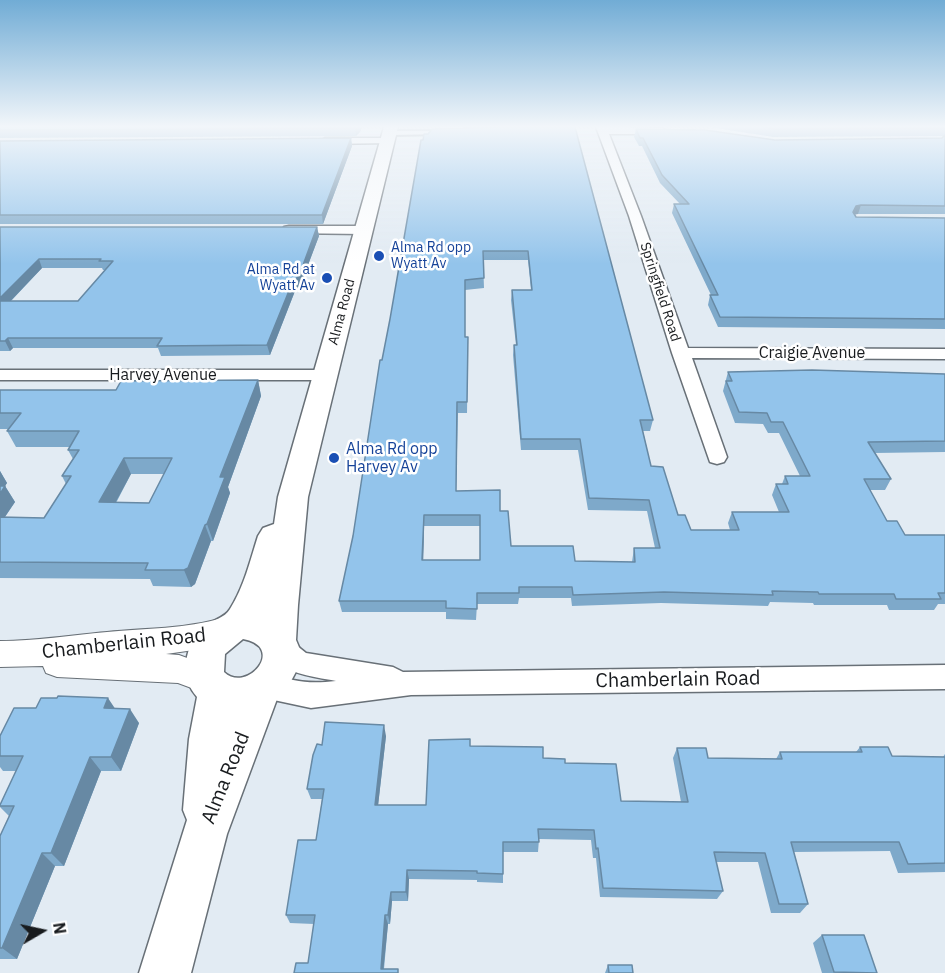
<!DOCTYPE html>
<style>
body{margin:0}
#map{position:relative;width:945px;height:973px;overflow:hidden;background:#e2ebf3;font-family:"IBM Plex Sans",sans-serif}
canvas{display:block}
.north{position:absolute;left:12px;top:901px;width:60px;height:60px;-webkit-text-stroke:4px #fff;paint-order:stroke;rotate:81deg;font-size:16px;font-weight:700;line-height:24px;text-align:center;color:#181b1e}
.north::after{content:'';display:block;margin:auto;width:21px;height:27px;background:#181b1e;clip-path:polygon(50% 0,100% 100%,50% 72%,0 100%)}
</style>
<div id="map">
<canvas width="945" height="973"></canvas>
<div class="north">N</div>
</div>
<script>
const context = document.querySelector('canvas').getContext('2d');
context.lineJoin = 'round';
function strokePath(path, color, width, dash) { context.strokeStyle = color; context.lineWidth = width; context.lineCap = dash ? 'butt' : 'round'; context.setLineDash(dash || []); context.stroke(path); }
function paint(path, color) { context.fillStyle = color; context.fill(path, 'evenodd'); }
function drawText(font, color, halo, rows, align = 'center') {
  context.font = font + ' "IBM Plex Sans",sans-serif'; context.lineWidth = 5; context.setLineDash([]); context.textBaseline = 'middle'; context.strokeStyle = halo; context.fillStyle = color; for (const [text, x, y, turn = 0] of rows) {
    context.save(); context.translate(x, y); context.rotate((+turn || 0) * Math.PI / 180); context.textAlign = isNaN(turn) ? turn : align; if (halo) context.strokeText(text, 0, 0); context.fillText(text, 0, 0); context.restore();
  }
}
const service = new Path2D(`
 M442,131L444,134L390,135L387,133L390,131Z`);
const minor = new Path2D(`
 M596,127L662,128L667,131L662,134H609L641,216L688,348L945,349V359L692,358L727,457L724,462L717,464L710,462L672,353L629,216Z
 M387,138L392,141L391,143L325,144L320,141L325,138Z
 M289,226H364L371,230L364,234L284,233L282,230L284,227Z
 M0,370H325L331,371L334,375L331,379L325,380H0Z
 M282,638L291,641L306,653L393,667L403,672L945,665V689L411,695L311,708L269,699L259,693L255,685L259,677L269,673C294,682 310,684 336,681C311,676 282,675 269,649L273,641Z`);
const tertiary = new Path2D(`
 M223,618L234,622L238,631L234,640L208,648L166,654L179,655L217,669L221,679L217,689L205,693L178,683L57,677L46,673L43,666L0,667V641C36,641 71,635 107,632C146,628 185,629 223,618Z`);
const secondary = new Path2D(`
 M384,127H398L308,497L298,605L296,640L301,652L298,668L284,694L277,699L227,834L191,973H139L187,820L183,810L189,739L197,697C179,677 184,645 204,627C212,620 225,618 230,609C244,587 250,561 258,536L263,528L274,524L278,497ZM243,639C287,647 247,694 224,672L225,654Z`);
strokePath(service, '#687077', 4);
strokePath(minor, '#687077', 3);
strokePath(tertiary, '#687077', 2);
strokePath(secondary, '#687077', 3);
paint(service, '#fff');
paint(minor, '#fff');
paint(tertiary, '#fff');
paint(secondary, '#fff');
paint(new Path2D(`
 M0,127H362L360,132L356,136L0,138Z
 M499,127H575L653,420L650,431H643L651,466L678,515L691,530H730L728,523L732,512H779L772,495L776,484H782L785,476H800L779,433H768L763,424L735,423L723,391L728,372L945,374V452L874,453L891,479L885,490H870L887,521L905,535H945V604H938L934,610H889L887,605H814L813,603L770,602L768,606L661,603L572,606L571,598H519L518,604H477L476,620L446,619V612H342L339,601L353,536L382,360ZM483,260H528L531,290H512L511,300L516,345H514L513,355L521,450H578L588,510L647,511L655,548H634L632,562L575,561L511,546L500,511L456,491L458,413H467L468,337H465V290L484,288ZM424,526H480V560H423Z
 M709,127H945V214H855L856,217L945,218V329L718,327L708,305L710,295H711L672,213L674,204H680L660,183L642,146H639L634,137L636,129L775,140L942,138L944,136L773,137Z
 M351,138L352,146L323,224H0V141Z
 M0,227H317L319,236L300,286L295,291L270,355L161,356L158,348H13L10,351H0ZM42,268H102L103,270H105L78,301H11Z
 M258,380L261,396L228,487L230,493L213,541H211L195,584L191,587L153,586L150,579L0,578V471L7,483L5,486L15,502L5,517L44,518L66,484L62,476L73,459L68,450L70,447H16L7,431L8,429H0V390H116ZM131,474H164L149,503H116Z
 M115,708L139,723L121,771H101L64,866H55L17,959H0V836L9,816L0,807V805L16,771H3L0,767V736Z
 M386,736L378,805H426L470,746L565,763L621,801L681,802L673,758L677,748L708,758L776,759L780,752H856L860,747L892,756L943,757L945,754V872L898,873L890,851L794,852L808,904L800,913H771L758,862H716L723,891L717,899L600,897L596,858H593L591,840L539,839L538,852H503V883L477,882V880L409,879L408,901H392L390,924H388L384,969L399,973L308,963L314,924L290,923L286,915L316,840L322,799H311L307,789L322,745Z
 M822,935L877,973H822L813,943Z
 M608,965L633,973H605Z`), '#7ea9ca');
paint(new Path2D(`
 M356,127H362L360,132L356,136L355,128Z
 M351,138L352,146L323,224L322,215Z
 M861,205L858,214L853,215L850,221L856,206Z
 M317,227L319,236L300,286L295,291L270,355L267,345L293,281Z
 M39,259L42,268L2,310L0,307V298Z
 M8,338L13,348L10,351L5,341Z
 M258,380L261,396L228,487L230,493L213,541L207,524L220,477Z
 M124,458L131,474L107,518L99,502Z
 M0,471L7,483L0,493Z
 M5,486L15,502L0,524V494Z
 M424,515V526L423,571L422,560Z
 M205,525L211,541L195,584L191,587L184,570Z
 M108,698L118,713L104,708Z
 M130,709L139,723L121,771L111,757Z
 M384,725L386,736L377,815L375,805Z
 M90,757L101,771L64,866L51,853Z
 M42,853L55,866L17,959L2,948Z
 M407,870L409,879L408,901L406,892Z
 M391,892L392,901L390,924L388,915Z
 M385,915L388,924L383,973L381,969Z`), '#6789a4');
const building = new Path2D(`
 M0,127H356L355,128L0,130Z
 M500,127H575L653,420H640L651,466L663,467L678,515H685L691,530H739L732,512H789L776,484H788L785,476H810L783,422H771L767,413L739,412L726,381H732L728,372L812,370L945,374V441L868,442L891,479H864L887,521H897L905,535H945V593H938L941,599H896L894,594H819L818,592L772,591L773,595L664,592L573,595L572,587H519V593H477V609L446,608V601H339L353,536L380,360H382L390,319L421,140H423L424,134H428L432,129ZM483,251H528L532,290H512L517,345H514L521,439H580L589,498L649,500L660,548H634L635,562L575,561L573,546H511L508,511H500V490L456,491L457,402H467L468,337H465V280L484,278ZM424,515H480V560H422Z
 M762,127H945V128L775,129Z
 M636,129L705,130L775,140L942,138L945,135V206L861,205L856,206L853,212L856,217L945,218V319L720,317L710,295H718L674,204H689L662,175L643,138H640Z
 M351,138L322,215H0V141Z
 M0,227H317L299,276L293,281L267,345L157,346L162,338H8L5,341H0V301H78L113,261H99L101,259H39L0,298Z
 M258,380L220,477H225L207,524L205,525L188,568L184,570H145L148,563L0,562V517L44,518L71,476H62L79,450H68L79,431H7L21,413H0V390H116L121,381ZM124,458H172L149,503L99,502Z
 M0,486H5L0,494Z
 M58,696L108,698L104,708L130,709L111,757H90L51,853H42L2,948H0V836L14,806H0V805L23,756H0V736L14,708H36L41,698H57Z
 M325,722L384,725L375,805H426L429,740L470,739V746L543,747V758L565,759V763L616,764L621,801L688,802L677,748H706L708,758L782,759L780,752H862L860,747H888L892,756L945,757V863L908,864L899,842H791L808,904H779L765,853L714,852L723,891L603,888L598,848L596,849L594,830L538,829L539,842H503V874L477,873V871L407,870L406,892H391L388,915H385L381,969H398V973H294L296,963H308L315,915H286L298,840H316L324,789H307L313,755L317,744L322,745Z
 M822,935H864L877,973L834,972Z
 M608,965H632L633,973H609Z`);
paint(building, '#93c4eb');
strokePath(building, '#6789a4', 1.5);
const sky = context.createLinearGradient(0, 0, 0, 264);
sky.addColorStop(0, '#71acd5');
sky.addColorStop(0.48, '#f2f6fa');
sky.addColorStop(1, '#f2f6fa00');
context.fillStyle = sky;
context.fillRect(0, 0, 945, 264);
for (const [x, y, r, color] of [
 [379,256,6,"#1a4fb4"],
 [327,278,6,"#1a4fb4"],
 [334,458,6,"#1a4fb4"]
]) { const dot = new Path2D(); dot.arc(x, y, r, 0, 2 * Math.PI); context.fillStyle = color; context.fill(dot); strokePath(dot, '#fff', 2); }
drawText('14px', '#164399', '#fff', [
 ["Alma Rd opp",391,248],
 ["Wyatt Av",391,264],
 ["Alma Rd at",315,270,"right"],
 ["Wyatt Av",315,286,"right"]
], 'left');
drawText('14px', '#181b1e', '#fff', [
 ["Springfield Road",660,292,72],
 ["Alma Road",342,312,-75]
]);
drawText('16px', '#181b1e', '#fff', [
 ["Craigie Avenue",812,353],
 ["Harvey Avenue",163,375]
]);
drawText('16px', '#164399', '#fff', [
 ["Alma Rd opp",346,449],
 ["Harvey Av",346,467]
], 'left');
drawText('20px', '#181b1e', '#fff', [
 ["Chamberlain Road",124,644,-6],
 ["Chamberlain Road",678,680,-1],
 ["Alma Road",226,778,-68]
]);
</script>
